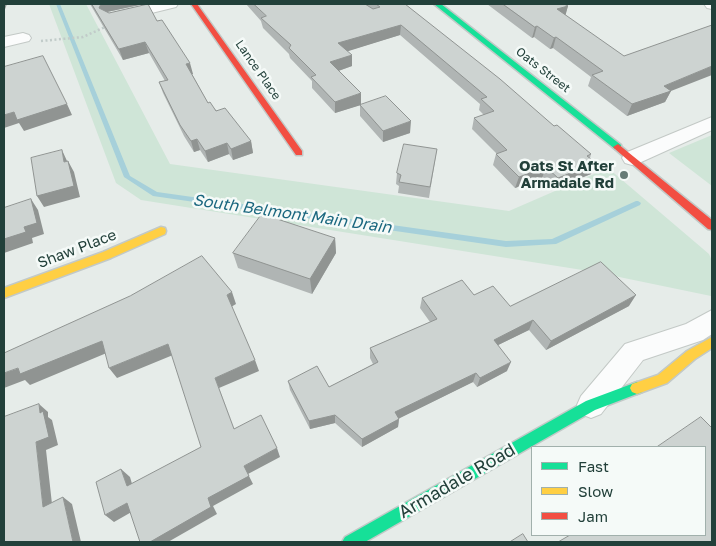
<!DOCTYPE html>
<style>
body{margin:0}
#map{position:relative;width:716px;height:546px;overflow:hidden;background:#e6ece9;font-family:"Golos Text",sans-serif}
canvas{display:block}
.frame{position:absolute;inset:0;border:5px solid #22403a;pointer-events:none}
.legend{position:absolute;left:531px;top:446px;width:175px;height:90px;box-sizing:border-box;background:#f5faf8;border:1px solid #a1b0ac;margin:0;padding:6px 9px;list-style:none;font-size:15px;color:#22403a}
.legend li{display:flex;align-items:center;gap:10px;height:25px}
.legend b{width:25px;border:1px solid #a1b0ac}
</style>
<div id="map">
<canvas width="716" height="546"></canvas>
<div class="frame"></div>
<ul class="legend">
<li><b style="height:6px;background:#16e098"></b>Fast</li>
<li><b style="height:6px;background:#ffcf43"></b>Slow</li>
<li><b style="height:6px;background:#f24e42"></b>Jam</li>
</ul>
</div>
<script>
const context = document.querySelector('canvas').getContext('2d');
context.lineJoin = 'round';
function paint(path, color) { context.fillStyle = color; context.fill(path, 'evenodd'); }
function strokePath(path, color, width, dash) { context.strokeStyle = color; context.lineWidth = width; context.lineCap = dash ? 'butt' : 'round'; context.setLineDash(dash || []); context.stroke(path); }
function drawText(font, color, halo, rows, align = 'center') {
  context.font = font + ' "Golos Text",sans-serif'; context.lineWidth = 5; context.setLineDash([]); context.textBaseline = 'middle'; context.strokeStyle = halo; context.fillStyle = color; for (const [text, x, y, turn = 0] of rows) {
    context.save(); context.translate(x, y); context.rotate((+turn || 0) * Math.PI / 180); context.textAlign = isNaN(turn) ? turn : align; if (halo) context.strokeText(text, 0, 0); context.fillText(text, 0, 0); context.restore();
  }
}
paint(new Path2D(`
 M49,4H86L170,164L509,211L608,168L709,254L712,261V293L711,296L595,272L141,200L116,183Z
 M712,135V186L669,153Z`), '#cfe5d7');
paint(new Path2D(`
 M56,4H60L130,176L157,192L506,241L552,239L636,201H638L641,203L640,205L556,244L506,247L153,196L124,177Z`), '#a6d0da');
const street = new Path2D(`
 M153,4H178L176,7L119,21L114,19L111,16L114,13Z
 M704,4H712V9L707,8Z
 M23,33L29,35L31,38L29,41L4,47V37Z
 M712,117V130L639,163L632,165L625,163L622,158L625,153Z
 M712,310V334L703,340L643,360L601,414L591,418L581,414L577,405L581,396L625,344L686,324Z`);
const fast = new Path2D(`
 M434,4H441L621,145V149H615Z
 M637,382L642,384L644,388L642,392L595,410L365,542H342L345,537L586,401Z`);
const slow = new Path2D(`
 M161,227L165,228L166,231L165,234L111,258L4,298V288L103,252Z
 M712,337V348L695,359L667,383L637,394L632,392L630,388L632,384L658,375L687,351Z`);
const jam = new Path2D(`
 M191,4H197L302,151V155H296Z
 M618,144L712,220V230L708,229L615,149L613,147Z`);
strokePath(street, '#c3c9c6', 2);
strokePath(fast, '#c2c9c7', 3);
strokePath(slow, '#c2c9c7', 3);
strokePath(jam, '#c2c9c7', 3);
strokePath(new Path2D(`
 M41,41L83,37L105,27`), '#c1cbc9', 2.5, [2, 2.5]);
paint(street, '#fbfcfc');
paint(fast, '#16e098');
paint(slow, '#ffcf43');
paint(jam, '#f24e42');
paint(new Path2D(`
 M90,4H144L107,12L109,13L157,21L193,74H192L208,103L251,141L253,153L233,160L229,154L208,162L200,150L194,152L184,136L163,93L159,82L165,81L149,53L123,60Z
 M246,4H365L367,5V4H405L554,126L591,154L590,158L591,174L553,189L542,178L515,188L493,165L496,154H497L472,129L474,118L484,115L479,110L480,104L400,35L347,51L352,66L338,71L361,105L410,133L383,142L360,116V105L335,113L312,88V81L290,58L289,54L263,28L261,21Z
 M487,4H564L568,6L565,15L671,91L665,102L627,116L588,86L591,77L553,48L550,49L534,37L532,38Z
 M437,149L429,198L398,193L399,186L396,184L397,173Z
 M335,238L336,253L312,294L238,268L233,253Z
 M474,295L510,306H629L546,350L529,330L498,345L507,371L477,387L473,382L399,418L398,427L362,447L335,423L310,429L290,390L288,381L329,387L373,364L370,358V348L430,322L420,308L422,298Z`), '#b0b5b4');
paint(new Path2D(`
 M4,4H7L4,12Z
 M101,4H144L107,12L99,8Z
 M568,6L565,17L557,9Z
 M401,25L400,35L339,54L338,43Z
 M537,26L534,37L532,38L535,27Z
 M556,37L553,48L550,49L554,38Z
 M145,42L149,53L123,60L119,49Z
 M352,55V66L330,74V62Z
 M190,63L193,74L189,75L186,64Z
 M712,66V75L671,91L665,102L627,116L632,104L664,86Z
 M361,93V105L335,113V102Z
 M67,104L72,115L24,131L19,123L4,128V115L14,112Z
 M411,121L410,133L383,142V131Z
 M197,139L200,150L194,152L191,141Z
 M251,141L253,153L233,160L231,149Z
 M227,143L229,154L208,162L205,151Z
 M62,150L67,161L64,162Z
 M68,161L74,172L80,197L44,207L37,196Z
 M596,163L591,174L553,189L558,178Z
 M546,167L542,178L515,188L519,177Z
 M31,199L38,210L44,234L32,238L33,243L4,253V239L24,227Z
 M335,238L336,253L312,294L310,279Z
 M232,292L236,304L231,307L227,295Z
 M636,295L629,306L546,350L551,341Z
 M533,320L529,330L490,349L494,340Z
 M102,341L109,352L30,385L25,380L4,388V373Z
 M168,344L173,355L117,378L109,368Z
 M255,360L259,371L219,388L238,438L215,378Z
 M511,362L507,371L477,387L480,378Z
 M476,373L473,382L394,421L395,412Z
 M39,404L48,412V417L52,420L58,445L46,450L53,513L43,507L36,442L40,413Z
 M335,415V423L310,429L309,421Z
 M399,419L398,427L362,447V439Z
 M277,448L280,457L248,474L253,484L213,506L217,514L168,542H150L244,466Z
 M121,469L130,477L135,494L127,486Z
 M63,497L72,504L81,542H73Z
 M127,503L135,510L114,522L105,515Z`), '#909492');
const building = new Path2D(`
 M92,4H101L99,8L109,13L148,4L157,21L162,20L190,63L186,64L208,103L210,102L216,111L225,108L251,141L231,149L227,143L205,151L197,139L191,141L180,125L159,82L168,80L145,42L119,49Z
 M254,4H365L373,9L380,7L376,4H405L500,79L554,126L557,125L591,154L587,156L596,163L558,178L546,167L519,177L496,154L507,150L474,118L494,111L481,99L487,97L401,25L338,43L352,55L330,62L361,93L335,102L311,77L316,75L289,48L291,45L261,18L266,16Z
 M503,4H564L568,6L557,9L624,56L712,25V66L664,86L671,91L632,104L592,75L603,71L556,37L554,38L537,26L535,27Z
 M43,56L67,104L17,120L14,112L4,115V67Z
 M386,96L411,121L383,131L360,105Z
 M404,144L437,149L430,187L399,182L401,175L397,173Z
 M62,150L64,162L68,161L74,186L37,196L31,158Z
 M31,199L37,223L24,227L26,232L4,239V208Z
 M262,214L335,238L310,279L233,253Z
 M202,256L232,292L227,295L255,360L215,378L234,429L261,415L277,448L244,466L249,476L208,498L211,507L150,542H140L127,503L105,515L96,482L121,469L127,486L201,447L168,344L109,368L102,341L20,374L18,368L4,373V353L130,296Z
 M601,262L636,295L551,341L533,320L494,340L511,362L480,378L476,373L395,412L399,419L362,439L335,415L309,421L288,381L317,366L329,387L378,362L370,348L437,319L422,298L462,280L474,295L493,286L510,306Z
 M39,404L40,413L43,411L49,437L36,442L43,507L63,497L73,542H4V417Z
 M701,417L712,428V542H558L570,535H705V447H657Z
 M523,534L528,542H510Z`);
paint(building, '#cdd3d1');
strokePath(building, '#909492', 1);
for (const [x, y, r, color] of [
 [624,175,5,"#677c77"]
]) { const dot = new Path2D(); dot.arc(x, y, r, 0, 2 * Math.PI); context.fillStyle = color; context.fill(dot); strokePath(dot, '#f5faf8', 2); }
drawText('12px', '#22403a', '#f5faf8', [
 ["Lance Place",258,70,55],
 ["Oats Street",543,70,38]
]);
drawText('bold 15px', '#22403a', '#f5faf8', [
 ["Oats St After",614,166],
 ["Armadale Rd",614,183]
], 'right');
drawText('15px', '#22403a', '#f5faf8', [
 ["Shaw Place",77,249,-21]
]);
drawText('italic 16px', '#1a677f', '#f5faf8', [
 ["South Belmont Main Drain",292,214,8]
]);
drawText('18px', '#22403a', '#f5faf8', [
 ["Armadale Road",457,481,-30]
]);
</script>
